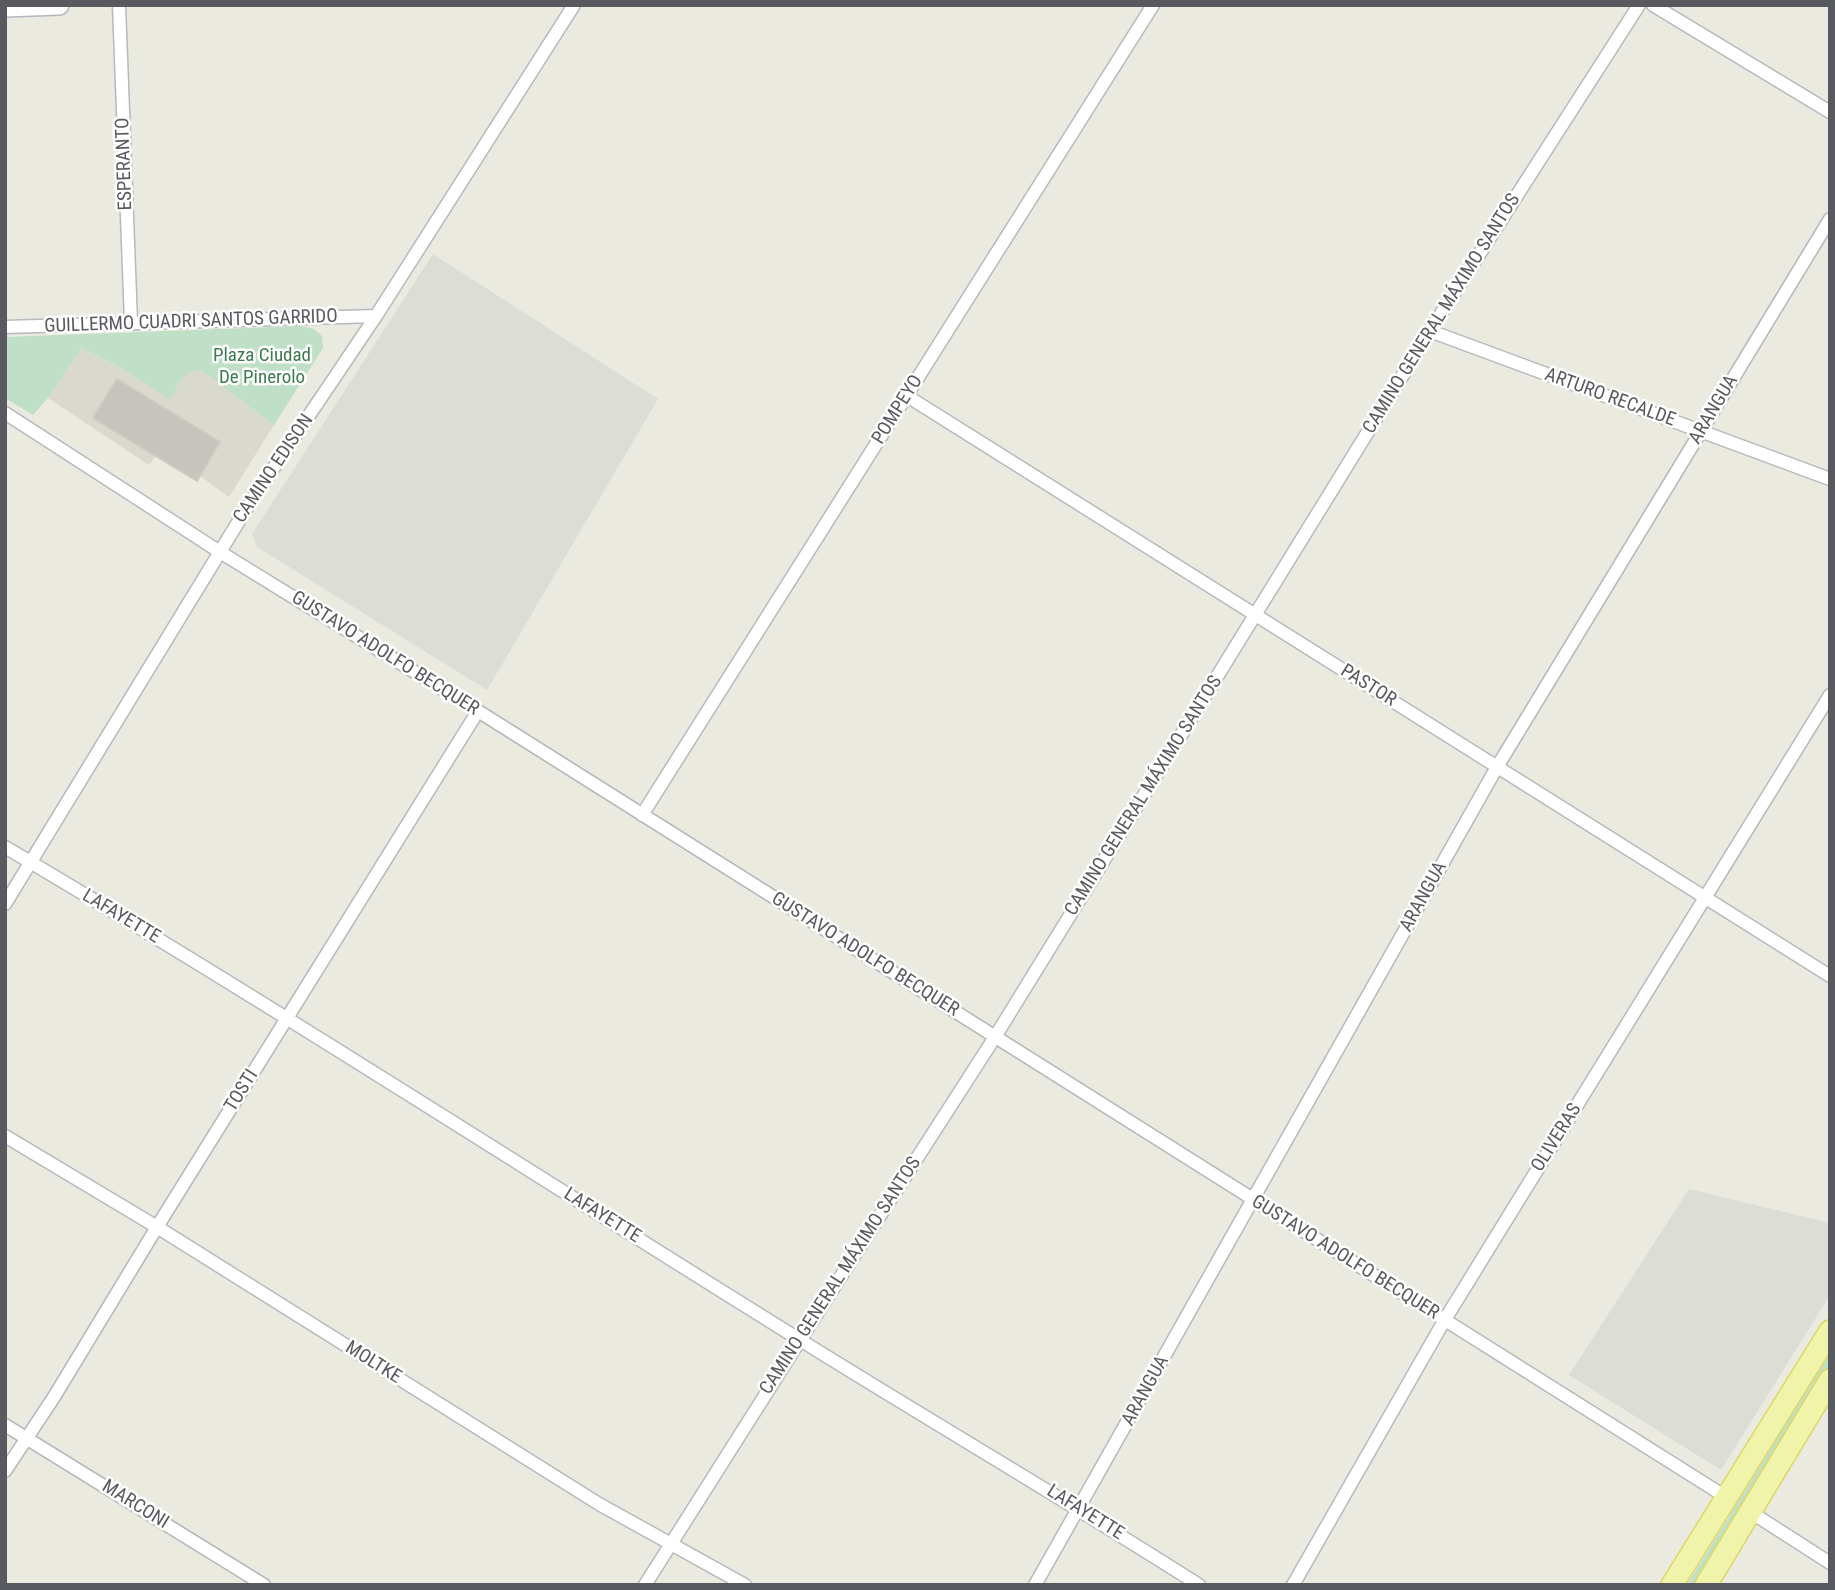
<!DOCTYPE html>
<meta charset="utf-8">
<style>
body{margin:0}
#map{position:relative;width:1835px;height:1590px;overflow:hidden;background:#eaeae0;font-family:"Roboto Condensed",sans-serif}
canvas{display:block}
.frame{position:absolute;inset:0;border:7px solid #595a5f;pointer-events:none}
</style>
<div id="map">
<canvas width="1835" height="1590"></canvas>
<div class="frame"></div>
</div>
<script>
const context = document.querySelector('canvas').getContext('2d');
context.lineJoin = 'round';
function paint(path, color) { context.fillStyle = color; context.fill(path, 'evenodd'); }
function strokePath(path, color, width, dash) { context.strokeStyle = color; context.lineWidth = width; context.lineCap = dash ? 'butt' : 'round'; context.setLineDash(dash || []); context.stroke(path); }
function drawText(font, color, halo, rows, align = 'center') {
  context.font = font + ' "Roboto Condensed",sans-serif'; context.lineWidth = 5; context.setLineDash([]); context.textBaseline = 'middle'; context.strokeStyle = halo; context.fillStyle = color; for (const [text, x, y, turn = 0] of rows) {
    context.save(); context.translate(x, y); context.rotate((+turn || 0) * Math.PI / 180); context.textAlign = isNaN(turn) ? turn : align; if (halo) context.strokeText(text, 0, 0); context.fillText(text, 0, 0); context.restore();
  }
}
paint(new Path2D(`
 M433,254L658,399L487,690L257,547L252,534Z
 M1689,1189L1830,1223V1295L1721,1470L1569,1375Z`), '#ddddd8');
paint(new Path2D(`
 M81,348L118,366L185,374L190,371H202L274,425L229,497L200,476L197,481L156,456L149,465L48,398Z`), '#dad9cf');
paint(new Path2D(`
 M302,326L314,329L322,336L323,348L274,425L202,371C183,368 178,385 170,399L118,366L81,348L48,398L33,415L5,398V337Z
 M1830,1353V1366L1695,1585H1687Z`), '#bfdfc6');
const building = new Path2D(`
 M117,379L220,442L197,481L93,418Z`);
paint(building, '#c5c4bd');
strokePath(building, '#ceccc0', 2);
const street = new Path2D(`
 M119,5L131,322
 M1653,5L1830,112
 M5,327L376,316
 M1430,331L1830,479
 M907,396L1830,976
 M5,413L220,552L478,711L1726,1497
 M642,815L1153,5
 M5,847C272,1005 533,1174 797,1338C930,1421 1066,1500 1199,1585
 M5,904L248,506L376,316L574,5
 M5,1136L157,1227L599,1504L745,1585
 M5,1425L264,1585
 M5,1471L54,1397L157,1227L478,711
 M1749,1511L1830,1563
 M645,1585L800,1340L995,1037L1430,331L1639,5
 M1035,1585L1497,767L1830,219
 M1293,1585L1444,1321L1830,695`);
const secondary = new Path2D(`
 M5,7L59,5`);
const primary = new Path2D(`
 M1672,1585L1830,1331
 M1706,1585L1830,1380`);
strokePath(street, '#b8b8bd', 15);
strokePath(secondary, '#b6b7bd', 22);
strokePath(primary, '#ded765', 24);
strokePath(street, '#fff', 12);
strokePath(secondary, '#fff', 19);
strokePath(primary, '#f0f4ab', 21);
drawText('19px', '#595a5f', '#fff', [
 ["ESPERANTO",125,164,-92],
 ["CAMINO GENERAL MÁXIMO SANTOS",1442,314,-58],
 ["GUILLERMO CUADRI SANTOS GARRIDO",191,322,-2],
 ["ARTURO RECALDE",1610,398,20],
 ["POMPEYO",898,410,-58],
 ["ARANGUA",1714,410,-59],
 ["CAMINO EDISON",274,469,-56],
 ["GUSTAVO ADOLFO BECQUER",385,654,32],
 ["PASTOR",1368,686,32],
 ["CAMINO GENERAL MÁXIMO SANTOS",1144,796,-58],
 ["ARANGUA",1424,897,-61],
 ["LAFAYETTE",121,917,31],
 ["GUSTAVO ADOLFO BECQUER",865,955,32],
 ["TOSTI",242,1091,-58],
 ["OLIVERAS",1557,1138,-58],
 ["LAFAYETTE",602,1216,32],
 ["GUSTAVO ADOLFO BECQUER",1345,1258,32],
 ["CAMINO GENERAL MÁXIMO SANTOS",841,1276,-57],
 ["MOLTKE",373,1363,32],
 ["ARANGUA",1146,1391,-61],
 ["MARCONI",135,1505,32],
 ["LAFAYETTE",1085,1513,32]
]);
drawText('19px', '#3d7a4d', '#fff', [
 ["Plaza Ciudad",262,356],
 ["De Pinerolo",262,378]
]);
</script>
